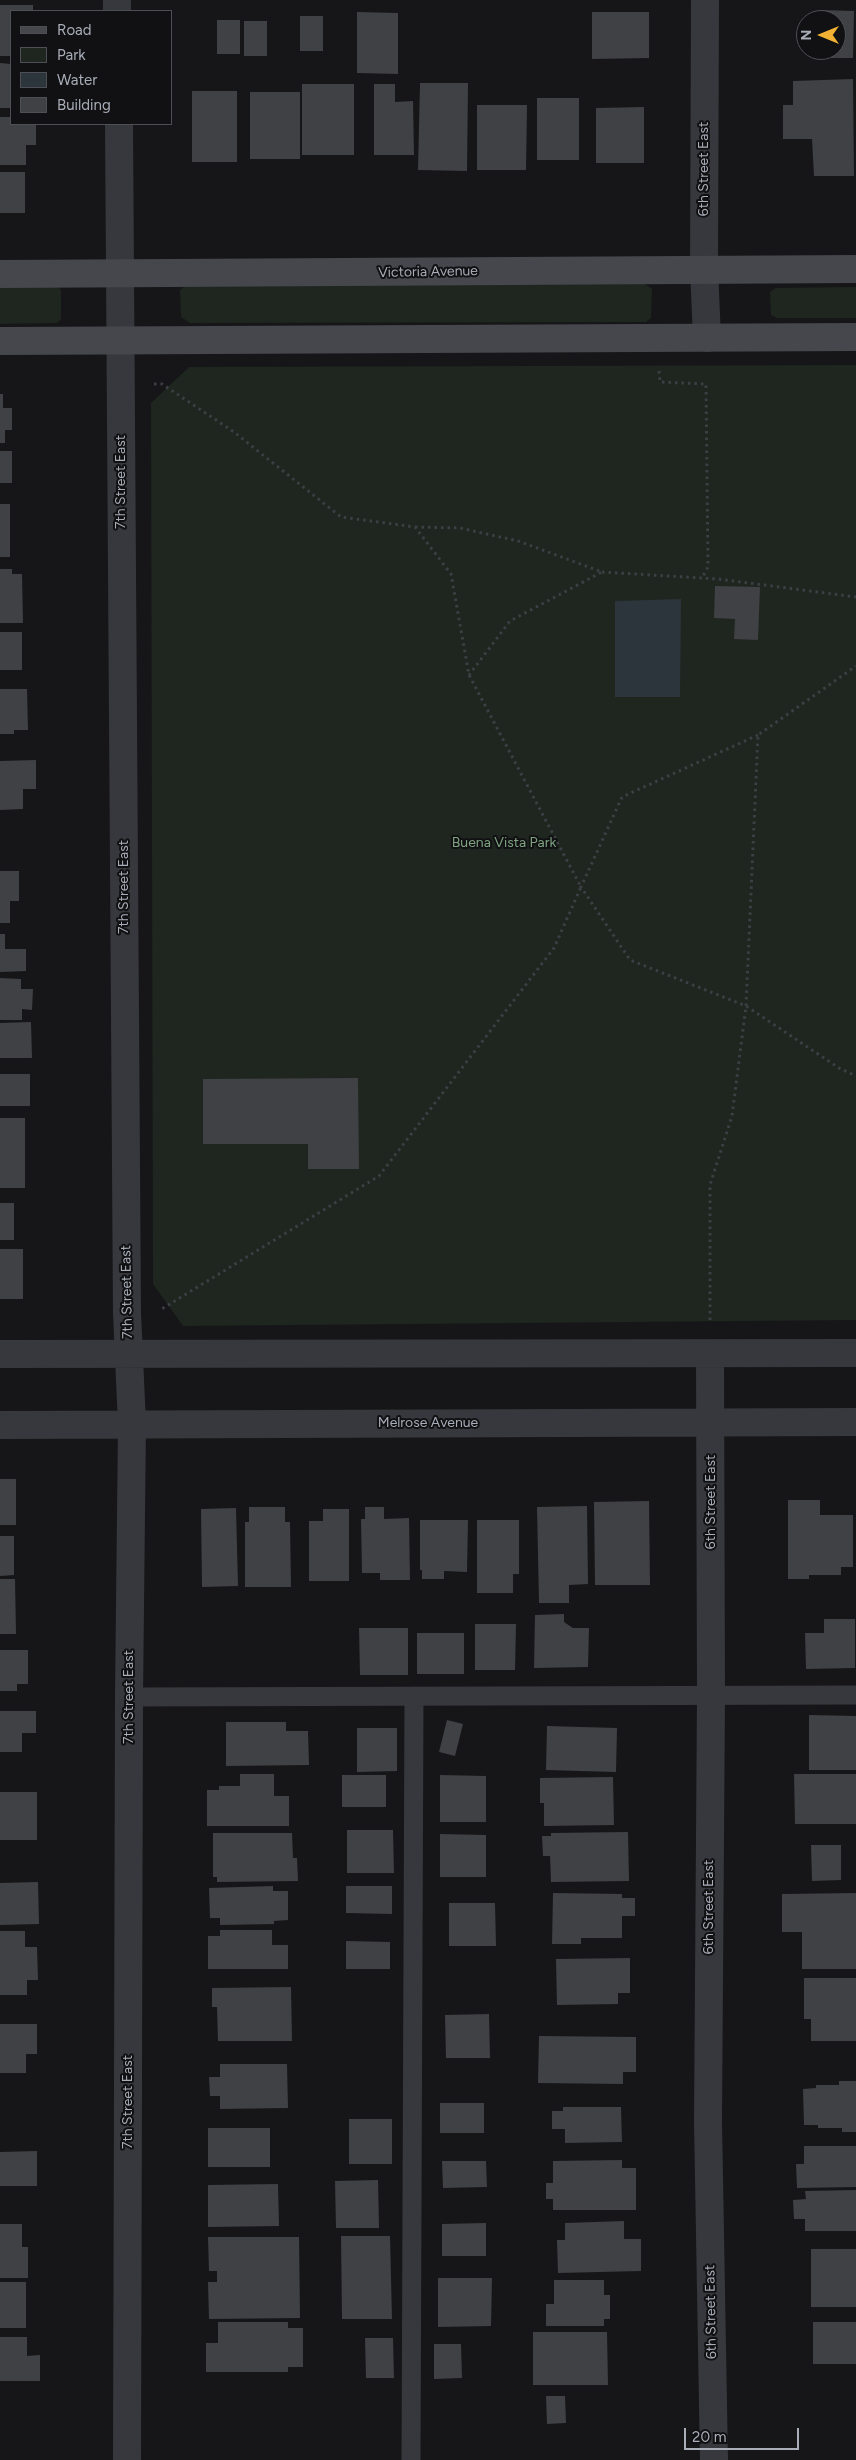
<!DOCTYPE html>
<style>
body{margin:0}
#map{position:relative;width:856px;height:2460px;overflow:hidden;background:#161618;font-family:Figtree,sans-serif}
canvas{display:block}
.legend{position:absolute;left:10px;top:10px;width:162px;height:115px;box-sizing:border-box;background:#111113;border:1px solid #4d4f55;margin:0;padding:6px 9px;list-style:none;font-size:15px;color:#a8adb8}
.legend li{display:flex;align-items:center;gap:10px;height:25px}
.legend b{width:25px;border:1px solid #4d4f55}
.north{position:absolute;left:796px;top:10px;width:50px;height:50px;box-sizing:border-box;background:#111113;border:1px solid #4d4f55;border-radius:50%;rotate:270deg;font-size:14px;font-weight:700;line-height:20px;text-align:center;color:#a8adb8}
.north::after{content:'';display:block;margin:auto;width:18px;height:22px;background:#f2b134;clip-path:polygon(50% 0,100% 100%,50% 72%,0 100%)}
.scale{position:absolute;left:684px;top:2428px;width:115px;height:22px;box-sizing:border-box;border:2px solid #a8adb8;border-top:0;padding-left:6px;font-size:15px;line-height:18px;white-space:nowrap;color:#a8adb8;-webkit-text-stroke:4px #111113;paint-order:stroke}
</style>
<div id="map">
<canvas width="856" height="2460"></canvas>
<ul class="legend">
<li><b style="height:6px;background:#45474d"></b>Road</li>
<li><b style="height:14px;background:#1e261f"></b>Park</li>
<li><b style="height:14px;background:#2c353c"></b>Water</li>
<li><b style="height:14px;background:#404145"></b>Building</li>
</ul>
<div class="north">N</div>
<div class="scale">20 m</div>
</div>
<script>
const context = document.querySelector('canvas').getContext('2d');
context.lineJoin = 'round';
function paint(path, color) { context.fillStyle = color; context.fill(path, 'evenodd'); }
function strokePath(path, color, width, dash) { context.strokeStyle = color; context.lineWidth = width; context.lineCap = dash ? 'butt' : 'round'; context.setLineDash(dash || []); context.stroke(path); }
function drawText(font, color, halo, rows, align = 'center') {
  context.font = font + ' Figtree,sans-serif'; context.lineWidth = 4; context.setLineDash([]); context.textBaseline = 'middle'; context.strokeStyle = halo; context.fillStyle = color; for (const [text, x, y, turn = 0] of rows) {
    context.save(); context.translate(x, y); context.rotate((+turn || 0) * Math.PI / 180); context.textAlign = isNaN(turn) ? turn : align; if (halo) context.strokeText(text, 0, 0); context.fillText(text, 0, 0); context.restore();
  }
}
paint(new Path2D(`
 M645,284L652,289L651,318L646,322L190,323L181,317L180,290L186,285Z
 M0,286H59L61,291V319L57,323L0,324Z
 M856,287V318H777L771,315L770,292L776,288Z
 M856,365V1320L183,1326L153,1284L151,403L189,367Z`), '#1e261f');
paint(new Path2D(`
 M681,599L680,697H615V601Z`), '#2c353c');
paint(new Path2D(`
 M0,5H33V11H11V56H0Z
 M821,10L854,11L853,58H820V50H836V20H821Z
 M357,12L398,13V74L357,73Z
 M592,12H649V58L592,59Z
 M300,16H323V51H300Z
 M217,20H240V54H217Z
 M244,21H267V56H244Z
 M0,63L11,64V108H0Z
 M853,79L854,176H814L812,139H783V105H793V81Z
 M420,83H468L467,171L418,170Z
 M302,84H354V155H302Z
 M374,84H395V102L413,101L414,155H374Z
 M192,91H237V162H192Z
 M250,92H300V159H250Z
 M537,98H579V160H537Z
 M477,105H527L526,170H477Z
 M644,107V163H596V108Z
 M0,117H11V124H36V145H26V165H0Z
 M0,172H25V213H0Z
 M0,394H3V408H12V430H5V443H0Z
 M0,451H12V483H0Z
 M0,504H10V557H0Z
 M0,569H12V574H22L23,623H0Z
 M715,586L760,587L758,640L734,639L735,619L714,618Z
 M0,632H22V670H0Z
 M0,689H27L28,730H14V734H0Z
 M36,760V789H23V809L0,810V761Z
 M0,871H19V901H10V923H0Z
 M0,934H5V949H26V971L0,972Z
 M0,978L21,979V989H33L32,1010L22,1009V1020H0Z
 M31,1022L32,1058H0V1023Z
 M0,1074H30V1106H0Z
 M358,1078L359,1169H308V1144H203V1079Z
 M0,1118H25V1188H0Z
 M0,1203H14V1240H0Z
 M0,1249H23V1299H0Z
 M0,1479H16V1525H0Z
 M788,1500H820V1515H853V1567H841V1575H809V1579H788Z
 M649,1501L650,1585H595L594,1502Z
 M587,1506L588,1584L569,1585V1603H539L537,1507Z
 M249,1507H285V1522H290L291,1587H245V1522H249Z
 M365,1507H384V1519L409,1518L410,1580H380V1573H362L361,1519H365Z
 M236,1508L238,1586L202,1587L201,1509Z
 M323,1509H349V1581H309V1521H323Z
 M420,1520H468L467,1572L444,1571V1579H422V1570H420Z
 M477,1520H519V1574H513V1593H477Z
 M0,1536H14V1575L0,1576Z
 M0,1579H15L16,1634H0Z
 M564,1614V1622L573,1628H589L588,1667L534,1668L535,1615Z
 M824,1619H855V1668L806,1669L805,1633H824Z
 M475,1624H516L515,1670H475Z
 M359,1628H408V1675H360Z
 M417,1633H464V1674H417Z
 M0,1650H28V1684H17V1691H0Z
 M0,1711H36V1733H22V1752H0Z
 M809,1715L856,1716V1770H809Z
 M447,1720L463,1724L455,1756L439,1752Z
 M226,1722H286V1731H308L309,1765L226,1766Z
 M547,1726L617,1728L616,1772L546,1770Z
 M357,1728H397V1771L357,1772Z
 M240,1774H274V1796H289V1826H207V1790H219V1786H240Z
 M794,1774H856V1824H795Z
 M342,1775H386V1807H342Z
 M440,1775L486,1776V1822H440Z
 M613,1777L614,1825L544,1826V1803H540V1778Z
 M0,1792H37V1840H0Z
 M347,1830H393L394,1873H347Z
 M628,1832L629,1881L551,1882L550,1856H543L542,1836H551V1833Z
 M213,1833H292L293,1858H297L298,1881L217,1882V1877H213Z
 M440,1834L486,1835V1877H440Z
 M811,1845H841V1880L812,1881Z
 M38,1882L39,1924L0,1925V1883Z
 M273,1886V1891H288V1920L274,1921V1924L220,1925V1918H210L209,1888Z
 M346,1886H392V1914L346,1913Z
 M553,1893L622,1894V1898H635V1916H622V1938H581V1944H552Z
 M856,1893V1969H802V1932H782V1894Z
 M449,1903H495L496,1946H449Z
 M220,1930H272V1945H288V1969H208V1936H220Z
 M0,1931H25V1947H37L38,1980H27V1995H0Z
 M346,1941L390,1942V1969H346Z
 M630,1958V1993H618V2004L557,2005L556,1959Z
 M804,1978H856V2041H811V2019H804Z
 M291,1987L292,2041H218L217,2007H212V1988Z
 M489,2014L490,2058H446L445,2015Z
 M0,2024H37V2054H26V2073H0Z
 M539,2036L636,2037V2072H623V2084L538,2083Z
 M220,2064H287L288,2108L220,2109V2096H210L209,2077H220Z
 M839,2081H856V2132H842V2128H818V2125H804L803,2089L816,2088V2085H839Z
 M440,2103H484V2133H440Z
 M563,2107H621L622,2142L565,2143V2129H552V2111H563Z
 M349,2119H392V2164H349Z
 M208,2128H270V2167H208Z
 M804,2146H856V2187L797,2188L796,2164H804Z
 M37,2151V2186H0V2152Z
 M622,2160V2168H636V2210H553V2199H546V2183H553V2161Z
 M442,2161H486L487,2187L443,2188Z
 M378,2180L379,2228H336L335,2181Z
 M278,2184L279,2226L208,2227V2185Z
 M856,2190V2231H805V2219H794L793,2200L806,2199L805,2191Z
 M624,2221V2239H641V2271L558,2273L557,2240H565V2223Z
 M486,2223V2256H442V2224Z
 M0,2224H22V2247H28V2278H0Z
 M341,2236H390L392,2319H342Z
 M208,2237H299L300,2318L209,2319L208,2282H217V2271H209Z
 M811,2249H856V2307H811Z
 M438,2278H492L491,2326L438,2327Z
 M554,2280H604V2295H610V2319H604V2326H546V2304H554Z
 M0,2282H26V2328H0Z
 M218,2322H288V2328H303V2367H288V2372H206V2343H218Z
 M813,2322H856V2364H813Z
 M533,2332H607L608,2385H533Z
 M0,2337H27V2356L40,2355V2381H0Z
 M365,2338H393L394,2378H366Z
 M434,2344H461L462,2378L434,2379Z
 M546,2396H565L566,2423L547,2424Z`), '#404145');
strokePath(new Path2D(`
 M659,371L660,382L706,384L708,567L702,578
 M154,384H162L234,432L341,517L415,527L451,574L469,675L581,887L554,948L379,1176L160,1310
 M415,527L460,528L518,541L602,572L510,621L469,675
 M602,572L718,579L856,597
 M758,735L622,797L581,887L630,960L746,1006L839,1068L856,1076
 M710,1320V1185L732,1116L746,1006L758,735L856,666`), '#3d3f44', 3, [2.5, 4]);
strokePath(new Path2D(`
 M129,1697L856,1695
 M411,2460L414,1696`), '#37383d', 19);
strokePath(new Path2D(`
 M117,0V11
 M705,0L704,269L707,338
 M119,124L127,1313L132,1424L129,1697L127,2460
 M0,1354L856,1353
 M710,1354L711,1695L708,2121L714,2460
 M0,1425L856,1422`), '#37383d', 28);
strokePath(new Path2D(`
 M0,274L856,269
 M0,341L856,337`), '#45474d', 28);
drawText('14px', '#a8adb8', '#111113', [
 ["6th Street East",704,169,-90],
 ["Victoria Avenue",428,272,-1],
 ["7th Street East",121,482,-90],
 ["7th Street East",124,887,-90],
 ["7th Street East",127,1292,-91],
 ["Melrose Avenue",428,1423],
 ["6th Street East",711,1502,-90],
 ["7th Street East",129,1697,-90],
 ["6th Street East",709,1907,-90],
 ["7th Street East",128,2102,-90],
 ["6th Street East",711,2312,-91]
]);
drawText('14px', '#7fa381', '#111113', [
 ["Buena Vista Park",504,843]
]);
</script>
